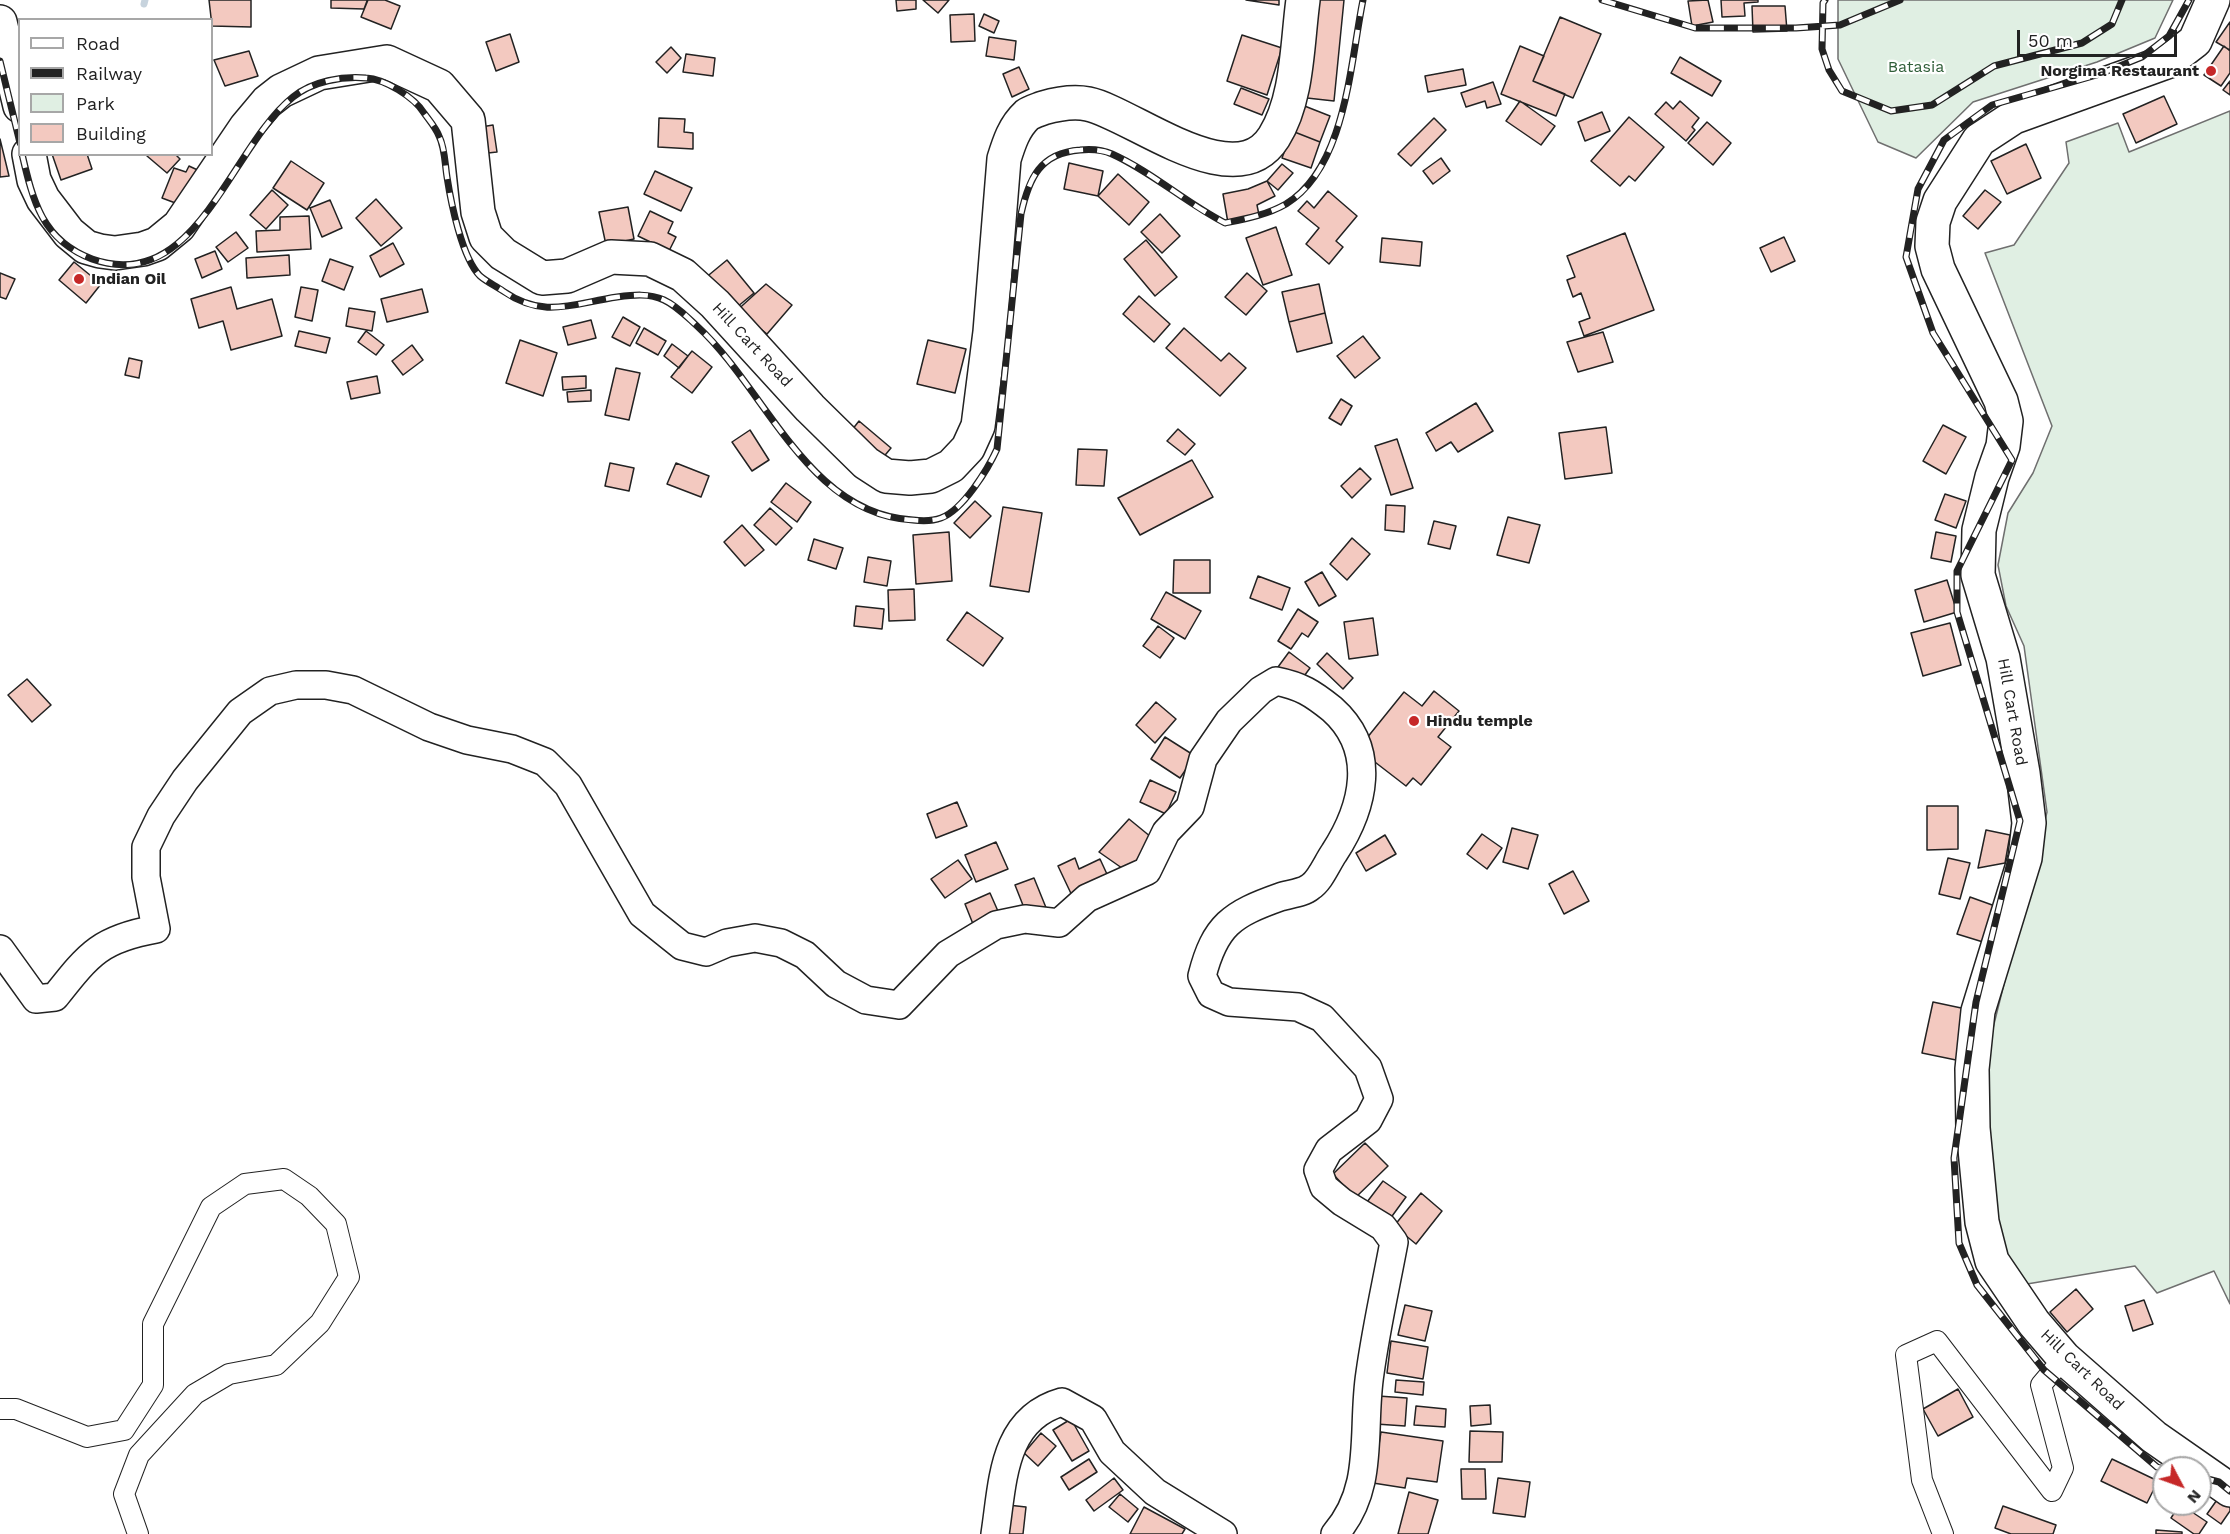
<!DOCTYPE html>
<style>
body{margin:0}
#map{position:relative;width:2230px;height:1534px;overflow:hidden;background:#fff;font-family:"Work Sans",sans-serif}
canvas{display:block}
.legend{position:absolute;left:18px;top:18px;width:195px;height:138px;box-sizing:border-box;background:#fff;border:2px solid #a7a7a7;margin:0;padding:8px 10px;list-style:none;font-size:18px;color:#222}
.legend li{display:flex;align-items:center;gap:12px;height:30px}
.legend b{width:30px;border:2px solid #a7a7a7}
.north{position:absolute;left:2152px;top:1456px;width:60px;height:60px;box-sizing:border-box;background:#fff;border:2px solid #a7a7a7;border-radius:50%;rotate:131deg;font-size:16px;font-weight:700;line-height:24px;text-align:center;color:#222}
.north::after{content:'';display:block;margin:auto;width:21px;height:27px;background:#c62828;clip-path:polygon(50% 0,100% 100%,50% 72%,0 100%)}
.scale{position:absolute;left:2017px;top:30px;width:160px;height:27px;box-sizing:border-box;border:3px solid #222;border-top:0;padding-left:8px;font-size:18px;line-height:21px;white-space:nowrap;color:#222;-webkit-text-stroke:4px #fff;paint-order:stroke}
</style>
<div id="map">
<canvas width="2230" height="1534"></canvas>
<ul class="legend">
<li><b style="height:8px;background:#fff"></b>Road</li>
<li><b style="height:8px;background:#222"></b>Railway</li>
<li><b style="height:16px;background:#e0efe3"></b>Park</li>
<li><b style="height:16px;background:#f3c9c0"></b>Building</li>
</ul>
<div class="north">N</div>
<div class="scale">50 m</div>
</div>
<script>
const context = document.querySelector('canvas').getContext('2d');
context.lineJoin = 'round';
function paint(path, color) { context.fillStyle = color; context.fill(path, 'evenodd'); }
function strokePath(path, color, width, dash) { context.strokeStyle = color; context.lineWidth = width; context.lineCap = dash ? 'butt' : 'round'; context.setLineDash(dash || []); context.stroke(path); }
function drawText(font, color, halo, rows, align = 'center') {
  context.font = font + ' "Work Sans",sans-serif'; context.lineWidth = 4.5; context.setLineDash([]); context.textBaseline = 'middle'; context.strokeStyle = halo; context.fillStyle = color; for (const [text, x, y, turn = 0] of rows) {
    context.save(); context.translate(x, y); context.rotate((+turn || 0) * Math.PI / 180); context.textAlign = isNaN(turn) ? turn : align; if (halo) context.strokeText(text, 0, 0); context.fillText(text, 0, 0); context.restore();
  }
}
const green = new Path2D(`
 M1838,0H2173L2155,38L2097,62L1973,102L1916,158L1878,142L1838,59Z
 M2230,111V1304L2214,1271L2157,1293L2135,1266L2027,1284L2005,1252L1996,1224L1981,1133L1986,1056L2047,812L2024,646L2006,606L1998,565L2008,513L2033,473L2052,426L1985,253L2014,245L2069,163L2066,142L2118,123L2129,152Z`);
paint(green, '#e0efe3');
strokePath(green, '#6f6f6f', 1.5);
strokePath(new Path2D(`
 M144,4L145,0`), '#c7d3dd', 7);
const building = new Path2D(`
 M209,0H251V27L212,26Z
 M331,0H367V1L364,9L331,8Z
 M368,0H385L400,6L391,29L361,17Z
 M896,0H916V9L897,11Z
 M923,0H949L938,13Z
 M1246,0H1279V5Z
 M1315,0H1344L1334,101L1307,98Z
 M1708,0L1713,22L1692,26L1688,1Z
 M1721,0H1758V2L1744,3L1745,16L1722,17Z
 M1752,6H1785L1787,31L1753,32Z
 M974,14L975,41L951,42L950,15Z
 M984,14L999,21L994,33L979,26Z
 M1560,17L1601,34L1573,98L1533,81Z
 M2230,22V50L2216,42Z
 M510,34L519,62L496,71L486,42Z
 M1242,35L1282,48L1267,95L1227,81Z
 M989,37L1016,41L1014,60L986,56Z
 M1520,46L1544,56L1533,81L1565,94L1556,116L1501,94Z
 M2224,46L2230,51V73L2221,86L2204,75Z
 M671,47L681,58L667,73L656,62Z
 M249,51L258,76L225,86L214,60Z
 M686,54L715,58L713,76L683,72Z
 M1680,57L1721,81L1712,96L1671,73Z
 M1019,67L1029,89L1012,97L1003,74Z
 M1463,69L1466,85L1428,92L1425,76Z
 M2230,81V95L2223,90Z
 M1493,82L1501,104L1487,108L1485,101L1466,107L1461,93Z
 M1241,88L1269,99L1262,115L1234,104Z
 M2164,96L2177,124L2136,143L2123,114Z
 M1520,101L1555,126L1541,145L1506,121Z
 M1680,101L1699,118L1692,127L1695,130L1686,141L1655,114L1666,102L1673,109Z
 M1302,105L1330,116L1320,142L1292,131Z
 M1602,112L1610,131L1585,141L1578,122Z
 M1629,117L1664,147L1635,181L1629,176L1620,186L1591,161Z
 M659,118L685,119L684,132L693,133V149L658,147Z
 M1434,118L1446,130L1411,166L1398,154Z
 M1707,122L1731,143L1713,165L1688,143Z
 M493,125L497,152L479,154L475,128Z
 M1292,131L1320,142L1311,168L1282,158Z
 M0,139L9,176L0,177Z
 M2026,144L2041,178L2007,194L1991,161Z
 M52,154H87L92,169L61,180Z
 M148,154H175L180,159L167,173L147,156Z
 M1441,158L1450,171L1433,184L1423,171Z
 M291,161L324,183L307,210L273,188Z
 M1069,163L1103,171L1098,196L1064,189Z
 M1282,164L1293,173L1278,190L1267,181Z
 M189,166L204,173L186,207L162,198L174,168L186,172Z
 M655,171L692,188L681,211L644,194Z
 M1118,174L1149,202L1129,225L1098,196Z
 M1267,181L1275,196L1257,205L1259,215L1228,223L1223,194L1248,189Z
 M272,190L288,205L266,229L250,215Z
 M1985,190L2001,202L1978,229L1963,216Z
 M1328,191L1357,216L1336,241L1343,247L1329,264L1306,244L1319,228L1298,211L1307,201L1314,208Z
 M376,199L402,228L381,246L356,218Z
 M330,200L342,228L322,237L310,208Z
 M628,207L634,239L606,245L599,212Z
 M650,211L673,222L668,233L676,237L669,251L638,236Z
 M1160,214L1180,236L1162,253L1141,232Z
 M309,216L311,249L257,252L256,231L280,230V217Z
 M1276,227L1292,275L1263,285L1246,238Z
 M236,232L248,248L228,262L216,247Z
 M1625,233L1654,310L1584,336L1579,322L1590,318L1581,293L1573,297L1567,280L1575,277L1567,256Z
 M1784,237L1795,261L1771,272L1760,248Z
 M1382,238L1422,242L1420,266L1380,262Z
 M1146,240L1177,277L1155,296L1124,259Z
 M393,243L404,264L380,277L370,256Z
 M215,251L222,269L202,278L195,259Z
 M289,255L290,275L247,278L246,258Z
 M330,259L353,267L344,290L322,281Z
 M727,260L754,293L731,312L704,279Z
 M74,262L101,284L86,303L59,280Z
 M0,273L15,279L6,299L0,297Z
 M1247,273L1267,291L1246,315L1225,297Z
 M766,284L792,305L767,334L762,330L756,337L733,314Z
 M1319,284L1325,313L1289,322L1282,292Z
 M231,287L237,309L272,299L282,336L231,350L223,321L199,328L191,299Z
 M301,287L318,290L312,321L295,317Z
 M422,289L428,312L387,322L381,299Z
 M1139,296L1170,324L1154,342L1123,314Z
 M349,308L375,312L372,331L346,326Z
 M1325,313L1332,343L1297,352L1289,322Z
 M623,317L640,327L630,346L612,337Z
 M591,320L596,338L568,345L563,327Z
 M644,328L666,341L658,355L636,343Z
 M1184,328L1221,361L1229,353L1246,368L1220,396L1166,348Z
 M299,331L330,338L326,353L295,346Z
 M366,331L384,345L376,355L358,342Z
 M1603,332L1613,362L1578,372L1567,342Z
 M1363,336L1380,358L1355,378L1337,356Z
 M520,340L557,353L543,396L506,383Z
 M928,340L966,349L955,393L917,384Z
 M672,344L688,356L679,368L664,356Z
 M412,345L423,360L403,375L392,361Z
 M692,351L712,367L692,393L671,377Z
 M129,358L142,361L139,378L125,375Z
 M616,368L640,373L629,420L605,415Z
 M377,376L380,393L351,399L347,382Z
 M586,376V388L563,390L562,377Z
 M591,390V401L568,402L567,392Z
 M1341,399L1352,406L1341,425L1329,418Z
 M1476,403L1493,431L1458,452L1451,442L1436,451L1426,433Z
 M859,421L891,448L876,466L844,440Z
 M1943,425L1966,437L1946,474L1923,461Z
 M1606,427L1612,473L1565,479L1559,433Z
 M1178,429L1195,444L1185,455L1167,441Z
 M750,430L769,460L752,471L732,442Z
 M1397,439L1413,488L1391,495L1375,446Z
 M1078,449L1107,450L1104,486L1076,485Z
 M1192,460L1213,497L1140,535L1118,498Z
 M610,463L634,468L629,491L605,486Z
 M676,463L709,476L701,497L667,484Z
 M1360,468L1371,479L1352,498L1341,486Z
 M786,483L811,502L797,522L771,502Z
 M1945,494L1966,501L1956,528L1935,520Z
 M975,501L991,516L970,538L954,523Z
 M1386,505L1405,506L1404,532L1385,530Z
 M1003,507L1042,513L1029,592L990,586Z
 M770,508L792,528L776,545L754,525Z
 M1508,517L1540,525L1529,563L1497,555Z
 M1434,521L1456,526L1450,549L1428,544Z
 M742,525L764,550L745,566L724,542Z
 M949,532L952,581L916,584L913,535Z
 M1936,532L1956,536L1951,562L1931,558Z
 M1352,538L1370,554L1347,580L1330,564Z
 M814,539L843,548L836,569L808,560Z
 M868,557L891,561L887,586L864,582Z
 M1174,560H1210V593H1173Z
 M1322,572L1336,596L1319,606L1305,582Z
 M1258,576L1290,588L1282,610L1250,598Z
 M1947,580L1957,612L1924,622L1915,590Z
 M914,589L915,620L889,621L888,590Z
 M1166,592L1201,611L1185,639L1151,619Z
 M856,606L884,609L882,629L854,626Z
 M1298,609L1318,622L1308,637L1302,633L1291,649L1278,641Z
 M967,612L1003,638L983,666L947,640Z
 M1373,618L1378,655L1349,659L1344,622Z
 M1950,623L1961,665L1923,676L1911,633Z
 M1158,626L1174,638L1160,658L1143,646Z
 M1289,652L1310,668L1299,683L1278,667Z
 M1327,653L1353,678L1343,689L1317,664Z
 M27,679L51,705L32,722L8,695Z
 M1434,691L1459,711L1438,737L1451,747L1421,785L1413,778L1406,786L1358,749L1404,692L1422,706Z
 M1156,702L1176,719L1155,743L1136,725Z
 M1165,737L1195,756L1180,778L1151,759Z
 M1150,780L1176,792L1166,814L1140,802Z
 M957,802L967,826L936,838L927,814Z
 M1927,806H1958V849L1927,850Z
 M1129,819L1151,837L1129,873L1099,852Z
 M1512,828L1538,835L1528,869L1503,862Z
 M1986,830L2010,835L2005,863L1978,868Z
 M1482,834L1502,848L1487,869L1467,854Z
 M1385,835L1396,854L1366,871L1356,853Z
 M996,842L1008,869L976,882L965,855Z
 M1075,858L1079,869L1100,859L1112,885L1075,902L1058,866Z
 M1948,858L1970,863L1960,899L1939,894Z
 M958,860L972,879L945,898L931,879Z
 M1573,871L1589,901L1564,914L1549,884Z
 M1034,878L1049,915L1030,923L1015,885Z
 M990,893L1001,918L975,929L965,904Z
 M1970,897L1995,906L1983,942L1957,934Z
 M1933,1002L1966,1009L1956,1060L1922,1053Z
 M1365,1143L1388,1166L1355,1198L1333,1174Z
 M1383,1181L1406,1197L1387,1223L1364,1206Z
 M1421,1193L1442,1211L1416,1244L1394,1226Z
 M2076,1289L2093,1309L2067,1332L2050,1312Z
 M2144,1300L2153,1324L2133,1331L2125,1306Z
 M1405,1305L1432,1311L1425,1341L1398,1335Z
 M1391,1341L1428,1347L1423,1379L1387,1373Z
 M1396,1380L1424,1382L1423,1395L1395,1392Z
 M1958,1389L1973,1417L1938,1436L1923,1409Z
 M1378,1396L1407,1398L1405,1426L1376,1424Z
 M1490,1405L1491,1424L1471,1426L1470,1406Z
 M1416,1406L1446,1409L1445,1427L1414,1425Z
 M1071,1419L1089,1451L1072,1461L1053,1430Z
 M1470,1431L1503,1432L1502,1462H1469Z
 M1381,1432L1443,1441L1437,1482L1407,1478L1405,1488L1373,1483Z
 M1041,1433L1056,1446L1038,1466L1024,1453Z
 M1089,1459L1097,1472L1069,1490L1061,1477Z
 M2112,1459L2158,1481L2147,1503L2101,1481Z
 M1461,1469H1485L1486,1499H1462Z
 M1114,1478L1123,1490L1094,1511L1086,1500Z
 M1498,1478L1530,1482L1525,1517L1493,1513Z
 M1409,1492L1438,1500L1428,1534H1398Z
 M1120,1494L1138,1509L1128,1522L1109,1507Z
 M2219,1497L2230,1505V1511L2221,1524L2207,1514Z
 M2180,1504L2207,1522L2199,1534H2194L2171,1518Z
 M1008,1505L1026,1507L1023,1534H1004Z
 M2003,1506L2056,1525L2053,1534H2011L1995,1528Z
 M1144,1507L1185,1529L1182,1534H1130Z
 M2156,1530L2182,1532V1534H2156Z`);
paint(building, '#f3c9c0');
strokePath(building, '#222', 1.5);
const street = new Path2D(`
 M0,1409H16L87,1437L124,1430L153,1385V1324L211,1207L245,1184L284,1179L309,1196L336,1224L349,1277L320,1323L276,1365L229,1374L195,1394L139,1455L124,1494L138,1534
 M1943,1534L1922,1480L1906,1355L1937,1341L2052,1491L2063,1468L2041,1385L2064,1358`);
const secondary = new Path2D(`
 M0,949L36,999L55,997C89,954 100,939 156,929L146,877V847L161,816L185,780L240,712L270,691L296,685H326L353,690L429,727L467,740L512,749L545,762L568,785L642,914L682,946L706,952L727,943L755,938L781,943L805,955L836,984L866,1000L899,1005L948,954L996,925L1025,919L1059,923L1087,898L1147,871L1166,832L1190,807L1203,759L1229,721L1261,690L1276,681C1301,686 1312,693 1332,709C1378,750 1364,807 1334,853C1327,863 1320,881 1310,887C1303,893 1289,894 1280,897C1232,914 1215,925 1202,976L1211,994L1229,1002L1298,1007L1322,1018L1368,1068L1379,1099L1368,1120L1329,1150L1318,1170L1324,1187L1342,1202L1383,1227L1394,1242C1386,1285 1376,1329 1370,1373C1361,1430 1376,1487 1335,1534
 M995,1534C1003,1482 1002,1419 1062,1402L1093,1419L1112,1452L1155,1492L1223,1534`);
const highway = new Path2D(`
 M2213,0L2195,41L2169,61L2014,117L1979,140L1940,201L1933,222L1932,246L1938,269L2001,401L2006,421L2003,446L1992,477L1979,530L1978,575L2003,658L2023,773L2029,823L2025,858L1978,1011L1972,1069L1973,1128L1982,1222L1992,1261L2034,1323L2064,1358L2154,1437L2230,1490
 M0,22L20,106
 M29,154L34,180L43,199L69,233L86,247L100,251L115,253L143,249L157,244L179,226L246,127L267,102L281,91L319,73L387,62L439,86L468,120L478,212L486,237L503,254L542,278L567,276L611,257L650,259L683,275L715,304L810,408L866,463L886,476L910,478L931,476L951,466L968,448L978,426L990,332L1004,159C1009,143 1014,127 1027,115C1031,112 1038,110 1043,108C1057,104 1073,101 1088,104C1132,113 1235,199 1274,137C1298,99 1297,44 1303,0`);
strokePath(street, '#222', 22);
strokePath(secondary, '#222', 30);
strokePath(highway, '#222', 36);
strokePath(street, '#fff', 20);
strokePath(secondary, '#fff', 27);
strokePath(highway, '#fff', 33);
const rail = new Path2D(`
 M1602,0L1695,28H1796L1840,25L1900,0
 M1825,0L1823,3L1822,49L1829,70L1842,91L1891,111L1932,105L1994,66L2082,43L2112,24L2122,0
 M0,61L20,143
 M22,154C33,201 42,240 92,259C196,296 230,147 293,97C313,81 342,76 366,78C385,79 414,97 424,113C429,120 436,128 439,136C445,148 445,165 447,177C451,203 462,258 480,276C487,282 496,286 503,291C544,319 571,304 617,297C633,295 649,293 664,300C677,306 687,317 697,326C766,389 808,515 913,520C922,521 933,521 941,518C963,510 988,469 997,449L1021,214C1029,178 1040,153 1080,150C1090,149 1103,150 1112,154C1152,172 1186,203 1225,223C1245,219 1267,215 1286,204C1346,167 1350,64 1363,0
 M2164,1469L2157,1467L2044,1370L1977,1285L1959,1243L1954,1158L1976,1002L2020,821L1957,612V571L2012,460L1933,333L1906,257L1918,189L1944,140L1992,105L2100,74L2142,57L2169,36L2189,0
 M2200,1477L2219,1482L2230,1491`);
strokePath(rail, '#222', 7);
strokePath(rail, '#fff', 4.5, [14]);
for (const [x, y, r, color] of [
 [2211,71,6,"#c62828"],
 [79,279,6,"#c62828"],
 [1414,721,6,"#c62828"]
]) { const dot = new Path2D(); dot.arc(x, y, r, 0, 2 * Math.PI); context.fillStyle = color; context.fill(dot); strokePath(dot, '#fff', 2); }
drawText('16px', '#2f5e38', '#fff', [
 ["Batasia",1916,67]
]);
drawText('bold 16px', '#222', '#fff', [
 ["Norgima Restaurant",2199,71,"right"],
 ["Indian Oil",91,279],
 ["Hindu temple",1426,721]
], 'left');
drawText('16px', '#222', '#fff', [
 ["Hill Cart Road",752,345,47],
 ["Hill Cart Road",2012,712,80],
 ["Hill Cart Road",2082,1370,44]
]);
</script>
